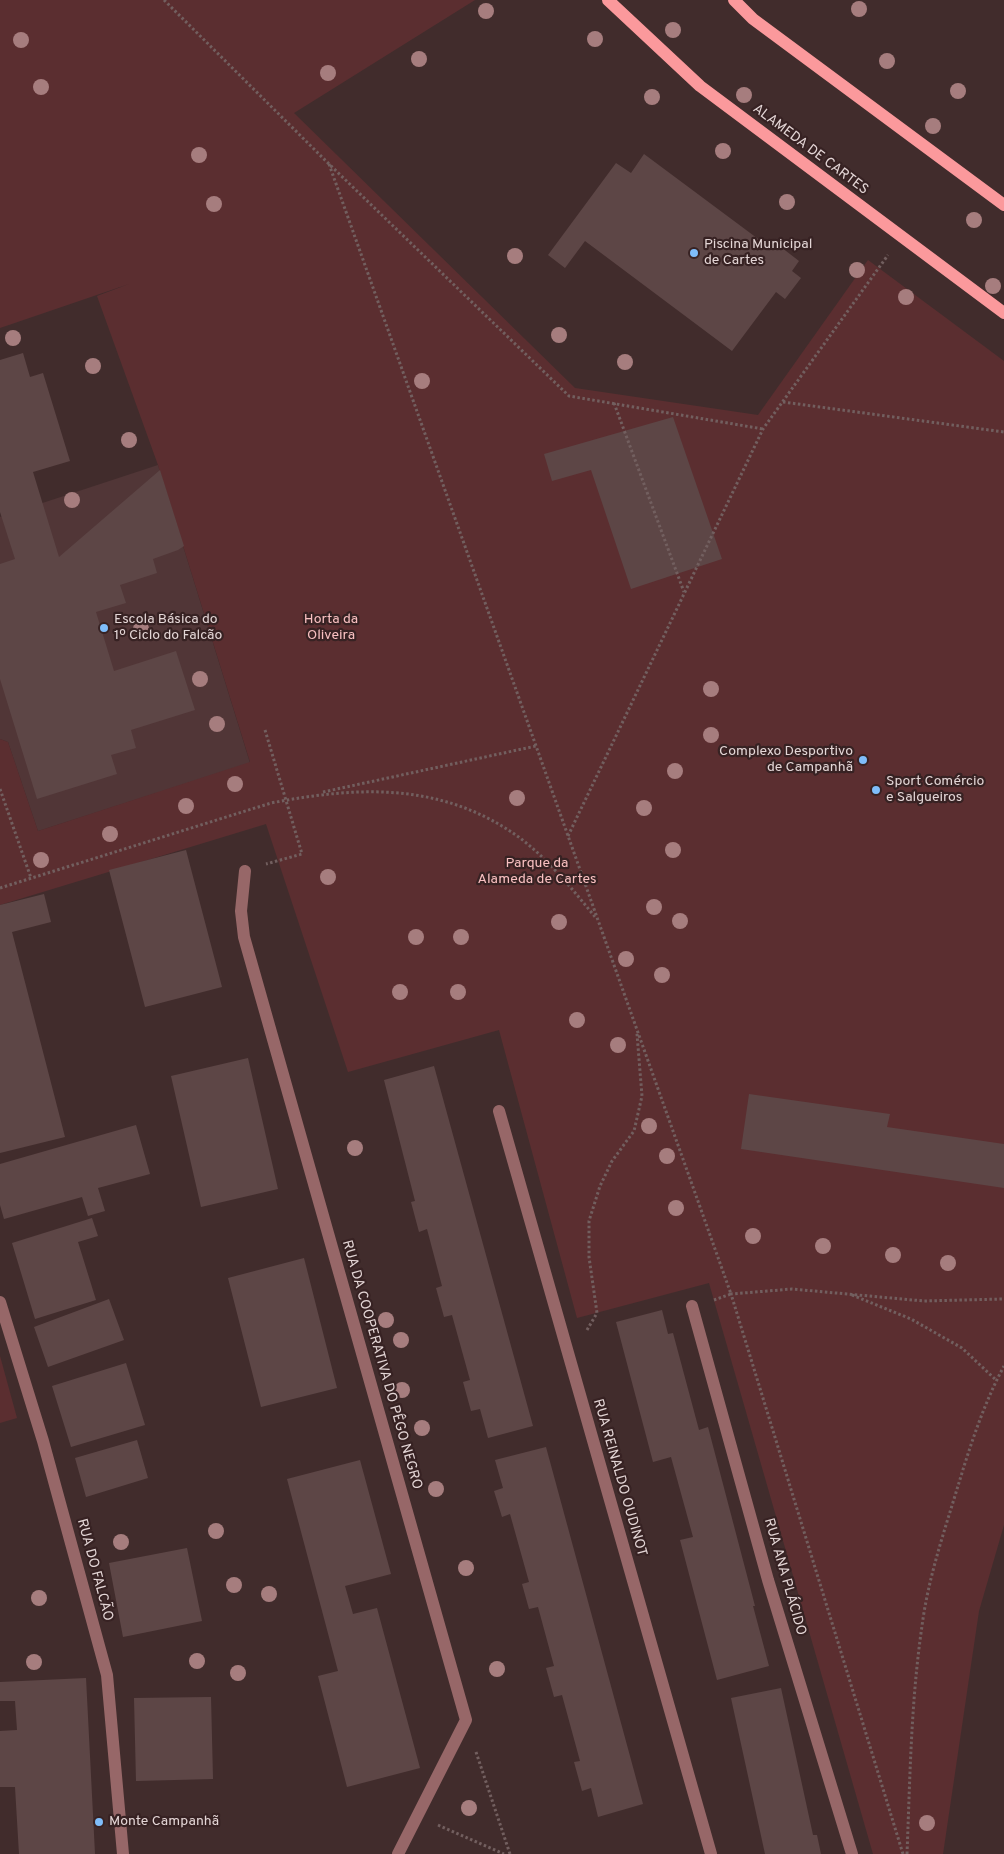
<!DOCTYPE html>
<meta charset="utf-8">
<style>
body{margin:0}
canvas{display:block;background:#412c2c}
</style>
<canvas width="1004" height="1854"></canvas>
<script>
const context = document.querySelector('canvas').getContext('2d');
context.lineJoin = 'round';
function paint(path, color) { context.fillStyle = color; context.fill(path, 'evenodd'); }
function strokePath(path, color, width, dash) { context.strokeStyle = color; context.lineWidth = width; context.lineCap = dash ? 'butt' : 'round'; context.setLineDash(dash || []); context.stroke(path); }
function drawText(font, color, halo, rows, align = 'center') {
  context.font = font + ' Overpass,sans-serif'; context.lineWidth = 4.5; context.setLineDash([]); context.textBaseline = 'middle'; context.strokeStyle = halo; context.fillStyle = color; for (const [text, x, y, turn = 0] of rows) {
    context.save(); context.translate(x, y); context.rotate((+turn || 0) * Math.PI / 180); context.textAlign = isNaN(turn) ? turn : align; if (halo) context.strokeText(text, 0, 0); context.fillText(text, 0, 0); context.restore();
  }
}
paint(new Path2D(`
 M158,465L250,763L38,831L8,742L0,739V517Z`), '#513637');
paint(new Path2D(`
 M0,0H475L294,113L575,388L758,415L868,260L1004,361V1525L979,1611L943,1854H873L709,1283L577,1318L499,1030L348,1072L266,824L0,905V739L8,742L38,831L250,762L158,465L97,296L129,284L0,328Z
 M0,1356L17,1418L0,1423Z`), '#5b2e30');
paint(new Path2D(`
 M644,154L773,250L777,244L799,261L792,271L801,278L785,299L776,292L732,351L585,241L565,268L548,255L616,163L631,173Z
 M23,353L30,377L43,373L70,461L33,472L59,557L160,470L184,546L178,550L153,559L157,573L120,585L126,603L96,612L114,671L176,651L195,710L131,730L136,748L111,755L117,774L37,799L0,679V564L15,559L0,512V360Z
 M673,417L722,559L631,589L591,470L552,481L544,454Z
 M186,850L222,987L145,1007L109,870Z
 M44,894L51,922L12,932L65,1137L0,1153V905Z
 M248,1058L278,1189L201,1207L171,1076Z
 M434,1066L533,1426L488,1438L480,1409L471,1411L463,1382L470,1380L452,1315L444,1317L436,1288L442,1286L427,1229L419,1232L411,1202L415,1201L384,1080Z
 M749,1094L890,1114L887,1127L1004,1144V1188L741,1149Z
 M136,1125L150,1174L98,1188L105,1211L88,1216L82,1197L4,1219L0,1205V1164Z
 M92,1218L98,1236L78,1242L96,1300L35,1319L12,1243Z
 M304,1258L337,1388L261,1407L228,1278Z
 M109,1299L124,1340L48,1367L34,1327Z
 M662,1310L668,1334L673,1333L699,1430L708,1427L755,1606H753L769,1666L717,1680L680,1540L693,1537L671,1457L653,1462L616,1322Z
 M126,1363L145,1425L71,1447L52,1386Z
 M137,1440L148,1478L86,1497L75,1458Z
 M546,1447L643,1804L598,1817L591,1788L582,1791L574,1762L580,1761L562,1695L554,1697L546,1668L554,1666L538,1607L529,1609L522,1584L529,1582L510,1514L502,1517L494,1491L503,1488L495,1460Z
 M360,1460L391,1574L345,1586L353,1614L377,1608L420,1768L347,1787L318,1676L338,1671L287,1479Z
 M187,1548L202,1621L123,1637L109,1563Z
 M86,1678L95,1854H19L15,1787H0V1731L17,1730L15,1701H0V1682Z
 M781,1688L813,1835H817L821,1854H765L731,1698Z
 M211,1697L213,1779L136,1781L134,1698Z`), '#5d4646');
strokePath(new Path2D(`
 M164,0L329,164L569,396L763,429
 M329,164L731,1294L714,1300
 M783,402L1004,432
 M614,403L684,592
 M265,730L302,854L266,864
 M0,789L31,878
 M323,792L536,746
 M568,836L763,429L888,255
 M0,888L271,803C359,786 443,782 520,838C549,860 573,890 596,918
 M852,1295L911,1319L962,1348L996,1380
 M587,1330L597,1313L589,1257V1221L600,1186L612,1161L634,1131L642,1096L637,1034
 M476,1752L510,1854
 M438,1825L504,1854
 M903,1854L731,1294L792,1289L924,1301L1004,1299
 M907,1854C910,1778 911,1701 922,1626C928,1579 944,1532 958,1486C970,1446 984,1403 1004,1366`), '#725f5f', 3, [2.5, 2.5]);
strokePath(new Path2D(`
 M245,871L241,911L244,937L466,1720L398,1854
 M499,1111L711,1854
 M0,1302L43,1441L107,1675L123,1854
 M692,1306L768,1580L852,1854`), '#976768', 12);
strokePath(new Path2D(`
 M608,0L700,86L1004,313
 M734,0L753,19L1004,205`), '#fb999c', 12);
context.fillStyle = '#a67d7e';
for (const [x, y] of [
 [859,9],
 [486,11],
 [673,30],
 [595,39],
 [21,40],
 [419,59],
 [887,61],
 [328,73],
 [41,87],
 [958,91],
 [744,95],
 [652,97],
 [933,126],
 [723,151],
 [199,155],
 [787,202],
 [214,204],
 [974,220],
 [515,256],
 [857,270],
 [993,286],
 [906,297],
 [559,335],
 [13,338],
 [625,362],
 [93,366],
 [422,381],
 [129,440],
 [72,500],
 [141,629],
 [200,679],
 [711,689],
 [217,724],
 [711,735],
 [675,771],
 [235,784],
 [517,798],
 [186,806],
 [644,808],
 [110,834],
 [673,850],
 [41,860],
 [328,877],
 [654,907],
 [680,921],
 [559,922],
 [416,937],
 [461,937],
 [626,959],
 [662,975],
 [400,992],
 [458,992],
 [577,1020],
 [618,1045],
 [649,1126],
 [355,1148],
 [667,1156],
 [676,1208],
 [753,1236],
 [823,1246],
 [893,1255],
 [948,1263],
 [386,1320],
 [401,1340],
 [402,1390],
 [422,1428],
 [436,1489],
 [216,1531],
 [121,1542],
 [466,1568],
 [234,1585],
 [269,1594],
 [39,1598],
 [197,1661],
 [34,1662],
 [497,1669],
 [238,1673],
 [469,1808],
 [927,1823]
]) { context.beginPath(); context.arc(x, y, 8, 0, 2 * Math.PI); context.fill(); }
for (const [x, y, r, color] of [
 [694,253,5,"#7fbdfa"],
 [104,628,5,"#7fbdfa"],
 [863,760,5,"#7fbdfa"],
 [876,790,5,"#7fbdfa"],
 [99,1822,5,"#7fbdfa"]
]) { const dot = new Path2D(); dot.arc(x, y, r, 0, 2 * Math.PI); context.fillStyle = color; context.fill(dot); strokePath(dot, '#372223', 2); }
drawText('14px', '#e4d6d6', '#372223', [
 ["ALAMEDA DE CARTES",810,150,37],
 ["RUA DA COOPERATIVA DO PÊGO NEGRO",381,1365,74],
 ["RUA REINALDO OUDINOT",619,1478,74],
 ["RUA DO FALCÃO",94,1570,75],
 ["RUA ANA PLÁCIDO",784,1577,74]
]);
drawText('14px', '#e4d6d6', '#372223', [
 ["Piscina Municipal",704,245],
 ["de Cartes",704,261],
 ["Escola Básica do",114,620],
 ["1º Ciclo do Falcão",114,636],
 ["Complexo Desportivo",853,752,"right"],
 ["de Campanhã",853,768,"right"],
 ["Sport Comércio",886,782],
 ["e Salgueiros",886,798],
 ["Monte Campanhã",109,1822]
], 'left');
drawText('14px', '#f9c0c1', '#372223', [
 ["Horta da",331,620],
 ["Oliveira",331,636],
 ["Parque da",537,864],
 ["Alameda de Cartes",537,880]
]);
</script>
